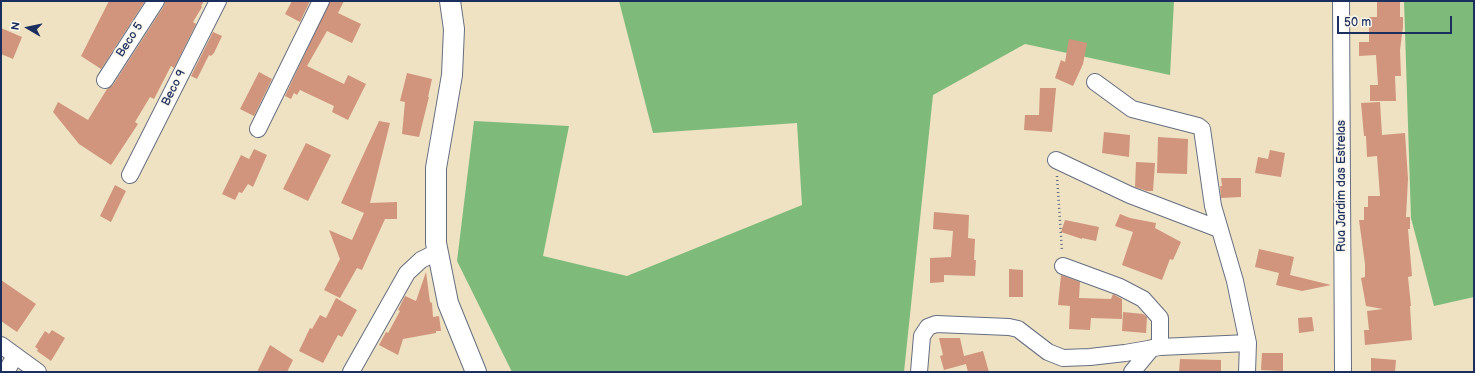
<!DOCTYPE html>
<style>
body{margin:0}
#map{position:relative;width:1475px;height:373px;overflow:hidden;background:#eee2c3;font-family:"Balsamiq Sans",sans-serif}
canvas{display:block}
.frame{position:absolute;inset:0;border:2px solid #1b2f5e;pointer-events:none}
.north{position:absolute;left:8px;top:8px;width:40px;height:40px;-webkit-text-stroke:3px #fbf7ec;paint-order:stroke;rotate:279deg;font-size:11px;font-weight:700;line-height:16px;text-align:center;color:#1b2f5e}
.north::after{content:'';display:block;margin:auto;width:14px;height:18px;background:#1b2f5e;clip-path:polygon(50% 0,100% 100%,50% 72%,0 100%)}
.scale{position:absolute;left:1337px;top:16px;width:115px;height:18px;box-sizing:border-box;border:2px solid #1b2f5e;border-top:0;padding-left:5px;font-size:12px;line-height:14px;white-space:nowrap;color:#1b2f5e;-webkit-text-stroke:3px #fbf7ec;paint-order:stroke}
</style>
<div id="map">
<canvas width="1475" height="373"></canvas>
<div class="frame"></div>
<div class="north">N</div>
<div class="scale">50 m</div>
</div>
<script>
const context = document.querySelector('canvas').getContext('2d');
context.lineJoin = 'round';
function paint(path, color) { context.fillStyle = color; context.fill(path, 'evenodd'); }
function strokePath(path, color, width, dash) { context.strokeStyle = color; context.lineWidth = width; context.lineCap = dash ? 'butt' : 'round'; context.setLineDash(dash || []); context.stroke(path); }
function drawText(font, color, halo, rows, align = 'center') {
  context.font = font + ' "Balsamiq Sans",sans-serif'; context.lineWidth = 4; context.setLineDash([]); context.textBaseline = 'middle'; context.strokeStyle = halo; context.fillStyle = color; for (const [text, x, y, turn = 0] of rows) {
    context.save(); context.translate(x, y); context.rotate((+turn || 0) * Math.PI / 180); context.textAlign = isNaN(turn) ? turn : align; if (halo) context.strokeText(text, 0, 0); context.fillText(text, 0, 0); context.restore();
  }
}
paint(new Path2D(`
 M619,1H1174L1170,75L1025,44L933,95L904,372H512L457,261L474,121L569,126L543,256L627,276L802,205L797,123L653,133Z
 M1404,1H1474V297L1434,306L1411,218Z`), '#7ebb7a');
paint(new Path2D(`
 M109,1H145L101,69L81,56Z
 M165,1H204L201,6L202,7L193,22L196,24L174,68L171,66L154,99L150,97L135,122L138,124L111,165L79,144L53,112L58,102L88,120L107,89L113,85L164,6Z
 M292,1H310L300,22L285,14Z
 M330,1H344L338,13L361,24L352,43L327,31L307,66L344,84L348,75L366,84L348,120L332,112L334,106L300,90L297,95L294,93L291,99L285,96Z
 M1377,1H1400V17H1403V27L1400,50L1401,76H1395L1396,101H1370V85H1378L1376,55L1359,56V42H1369V17H1377Z
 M1,28L22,37L13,59L1,54Z
 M213,32L222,36L214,53L211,56L209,55L197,79L191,76Z
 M1069,39L1087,43L1083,64L1073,86L1055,78L1061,60L1065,62Z
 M259,72L272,79L254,116L240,109Z
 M407,73L432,79L428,97H429L419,137L402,134L405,102L400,101Z
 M1040,88H1056L1052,132L1024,130L1025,115H1039Z
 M1380,102L1382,135L1405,133L1408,179L1406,217H1410V229H1408L1412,276L1408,277L1411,306H1410L1412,340L1365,345L1364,330H1369L1367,311L1383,309L1366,306L1361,278L1365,277V264L1359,220H1364V207H1368V196H1380L1377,156L1367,157L1366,136H1364L1361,103Z
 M379,121L390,123L370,203L397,202V219H385L362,270L357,268L340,298L324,290L340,259L329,230L352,240L364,213L341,203Z
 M1104,132L1130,135L1129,157L1102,153Z
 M1158,137L1188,139L1187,174L1157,173Z
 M306,143L331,155L308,201L283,189Z
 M254,149L267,155L253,187L248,184L242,193L239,192L235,200L222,194L241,155L249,159Z
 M1270,150L1285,153L1281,177L1255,173L1258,157L1268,159Z
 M1136,162L1155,163L1153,191H1147L1135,187Z
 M1221,178H1241V197L1221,198L1220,186H1222Z
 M115,185L126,191L111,222L100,216Z
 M934,212L969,215L968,238L975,239L974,260H976L975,276L944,275V282L930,283V258L951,257L953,231L933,229Z
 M1120,214L1130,218L1156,223L1155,228L1181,242L1173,260L1170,259L1162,280L1122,265L1133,232L1115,226Z
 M1065,220L1099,227L1096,241L1082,238V239L1061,232Z
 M1259,249L1294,257L1290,275L1331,285L1302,291L1276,285L1279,273L1255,267Z
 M1009,269L1023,270V297H1009Z
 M426,272L430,302L432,303L433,317L439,316L441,331H436V333L403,339L398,355L379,345L386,332L388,333L400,311L398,310L405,296L416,301Z
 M1061,275L1080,282L1079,298L1111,299L1113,294L1122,299V319L1091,318L1090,330L1069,329L1070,306L1058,305Z
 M1,280L36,304L17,332L1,321Z
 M336,298L357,310L342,337L338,335L323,363L299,351L310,328L312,329L320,315L326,318Z
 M1123,312L1143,314L1147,317L1146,333L1122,331Z
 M1312,317L1314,331L1299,333L1298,318Z
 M52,330L65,338L51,361L37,351L38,349L35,347L45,331L49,334Z
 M939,338H960L964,356L983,351L989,372H968L966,364L944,370L940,356L943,355Z
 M270,345L293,360L287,372H257Z
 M1262,353H1283V371L1261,370Z
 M1371,358L1396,360L1395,372H1371Z
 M1180,359L1221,360V372H1179Z`), '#d1947c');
const minor = new Path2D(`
 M1341,1L1343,372
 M105,80L156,1
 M1095,82L1132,109L1198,126L1202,129L1213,206L1235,281L1248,343L1247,372
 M258,129L321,1
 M1056,160L1130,195L1219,229
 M130,175L218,1
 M1063,266L1120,287L1143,299L1160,318V347
 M1,345L38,372
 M6,372L15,356
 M351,372L407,273L421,260L437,252
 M919,372L922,336L928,327L936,324L1009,327L1018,329L1048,352L1063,358L1090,357L1125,353L1160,347L1248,343
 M1132,372L1152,348`);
const major = new Path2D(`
 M450,1L454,29L452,75L436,168V243L448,303L476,372`);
strokePath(minor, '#656e81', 18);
strokePath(major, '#656e81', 22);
strokePath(new Path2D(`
 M1057,176L1062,251`), '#656e81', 2.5, [1, 3]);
strokePath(minor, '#fff', 16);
strokePath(major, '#fff', 20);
drawText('12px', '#1b2f5e', '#fbf7ec', [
 ["Beco 5",130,40,-57],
 ["Beco 9",174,88,-63],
 ["Rua Jardim das Estrelas",1342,186,-90]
]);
</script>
